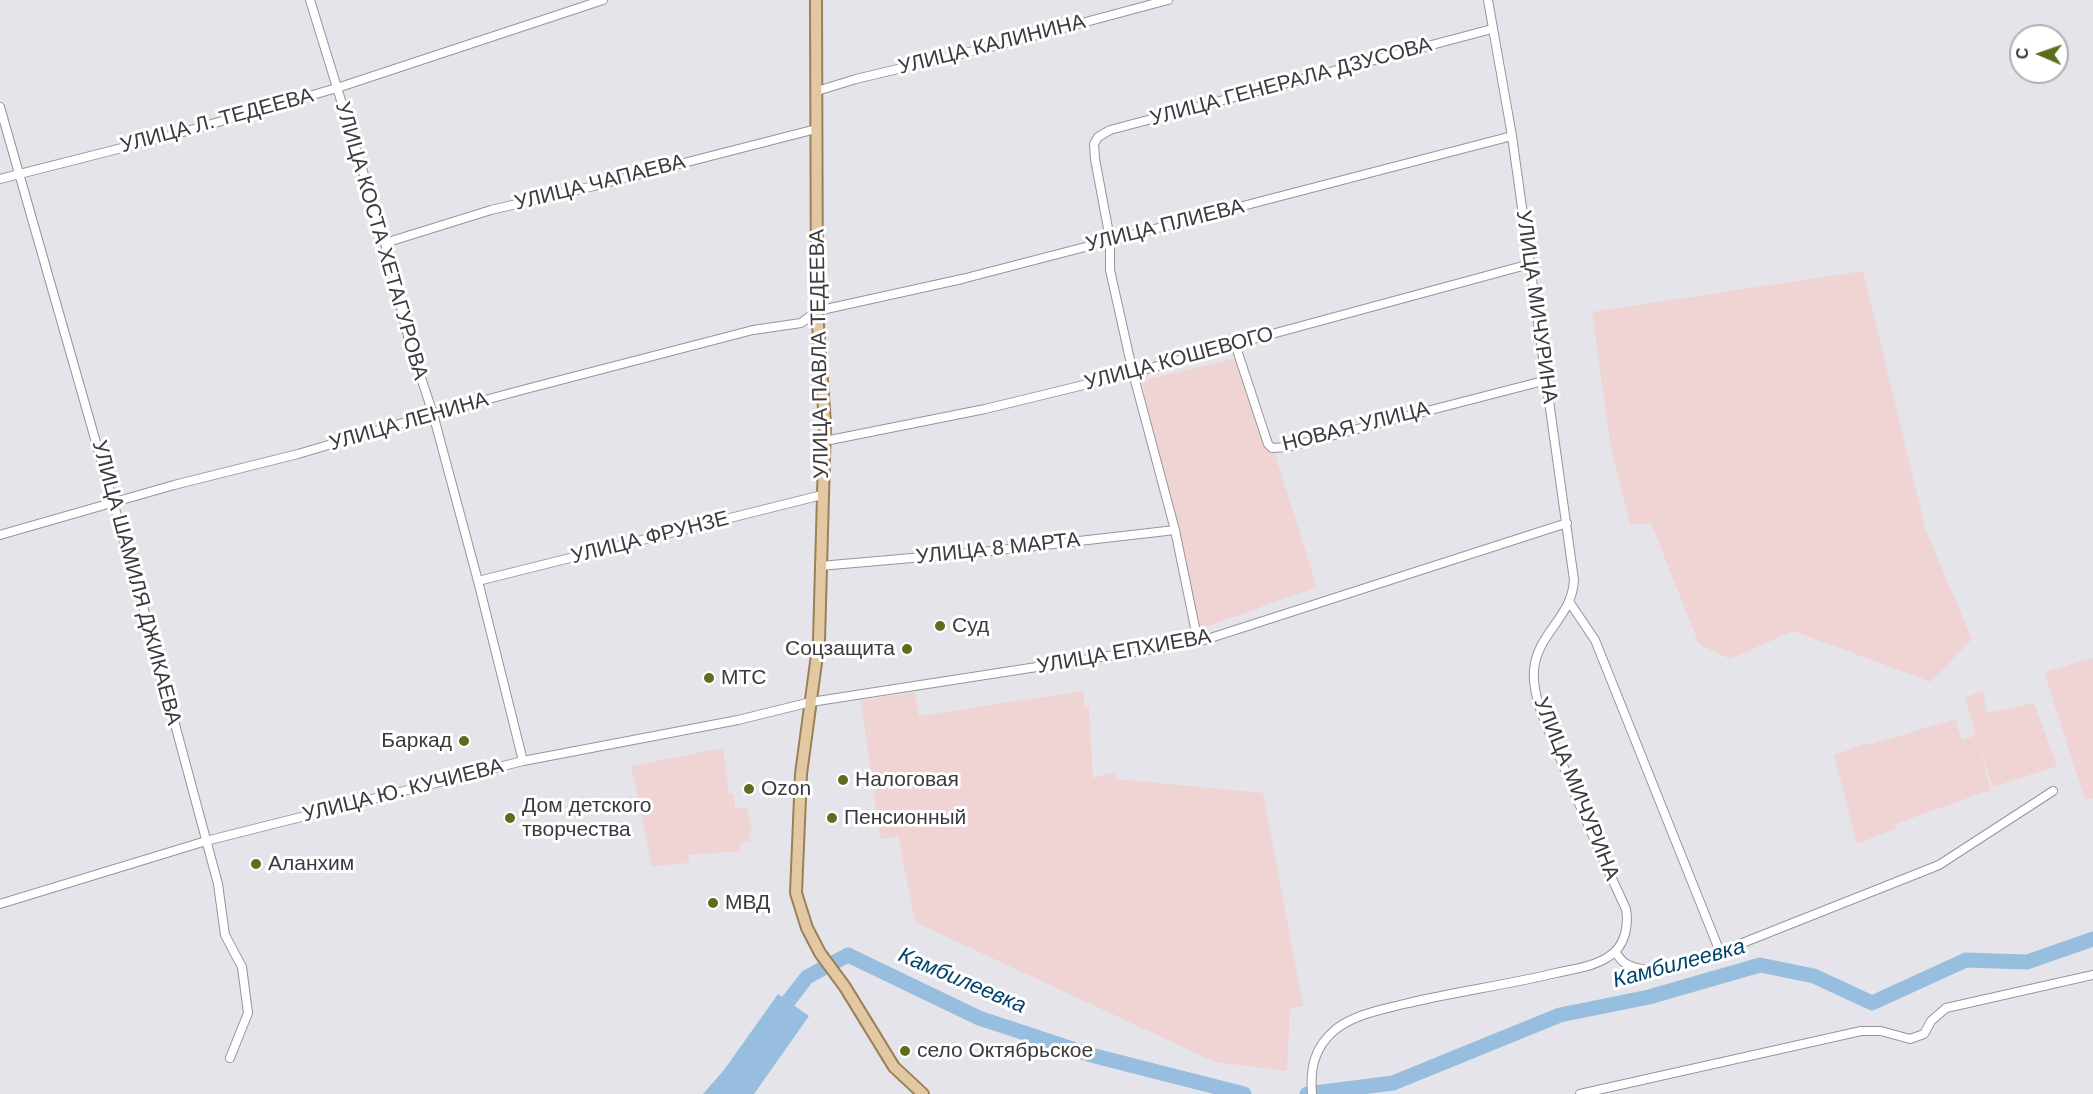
<!DOCTYPE html>
<meta charset="utf-8">
<style>
body{margin:0}
#map{position:relative;width:2093px;height:1094px;overflow:hidden;background:#e5e4eb;font-family:Arial,sans-serif}
canvas{display:block}
.north{position:absolute;left:2009px;top:24px;width:60px;height:60px;box-sizing:border-box;background:#fff;border:2px solid #b1b1b2;border-radius:50%;rotate:272deg;font-size:16px;font-weight:700;line-height:24px;text-align:center;color:#3b3b3e}
.north::after{content:'';display:block;margin:auto;width:21px;height:27px;background:#5a6e1d;clip-path:polygon(50% 0,100% 100%,50% 72%,0 100%)}
</style>
<div id="map">
<canvas width="2093" height="1094"></canvas>
<div class="north">С</div>
</div>
<script>
const context = document.querySelector('canvas').getContext('2d');
context.lineJoin = 'round';
function paint(path, color) { context.fillStyle = color; context.fill(path, 'evenodd'); }
function strokePath(path, color, width, dash) { context.strokeStyle = color; context.lineWidth = width; context.lineCap = dash ? 'butt' : 'round'; context.setLineDash(dash || []); context.stroke(path); }
function drawText(font, color, halo, rows, align = 'center') {
  context.font = font + ' Arial,sans-serif'; context.lineWidth = 6; context.setLineDash([]); context.textBaseline = 'middle'; context.strokeStyle = halo; context.fillStyle = color; for (const [text, x, y, turn = 0] of rows) {
    context.save(); context.translate(x, y); context.rotate((+turn || 0) * Math.PI / 180); context.textAlign = isNaN(turn) ? turn : align; if (halo) context.strokeText(text, 0, 0); context.fillText(text, 0, 0); context.restore();
  }
}
paint(new Path2D(`
 M1863,271L1926,531L1972,639L1931,682L1793,631L1730,659L1699,644L1651,523L1630,525L1610,442L1592,312Z
 M1244,356L1317,587L1194,631L1142,381Z
 M2093,658V798L2085,800L2044,672Z
 M1083,691L1085,707L1089,708L1093,778L1116,772V779L1263,793L1303,1006L1290,1008L1287,1071L1215,1062L915,922L898,836L880,839L861,701L915,692L919,716Z
 M1983,691L1987,713L2034,703L2057,766L1993,787L1979,745L1991,790L1895,824L1897,828L1857,844L1834,755L1868,743L1882,783L1869,745L1955,719L1962,740L1976,735L1965,698Z
 M723,748L729,794H734L735,808L747,807L752,833L750,834V841L740,842L741,851L688,855L689,863L652,866L631,766Z`), '#efd4d3');
paint(new Path2D(`
 M778,994L809,1016L754,1094H703L724,1070Z`), '#98bedf');
strokePath(new Path2D(`
 M776,1017L807,977L848,955L979,1018L1091,1055L1244,1094
 M1307,1094L1393,1083L1560,1015L1649,997L1760,965L1814,976L1872,1003L1966,960L2027,962L2093,939`), '#98bedf', 15);
const minor = new Path2D(`
 M310,0L385,243L410,344L433,414L478,581L523,761
 M817,91L856,79L1011,42L1168,0
 M0,107L148,624L218,884L225,935L242,967L248,1013L230,1058
 M0,179L173,135L337,88L603,0
 M385,243L491,210L594,186L816,129
 M1235,344L1268,444L1272,448L1288,447L1547,380
 M825,441L985,409L1133,373L1235,344L1530,264
 M0,535L174,485L298,454L433,414L526,389L753,330L801,323L817,311L962,279L1512,136
 M820,566L992,551L1175,530
 M478,581L822,495
 M1570,603L1595,640L1720,952
 M1198,642L1175,530L1133,373L1110,270V239L1095,159L1094,144L1098,137L1110,130L1492,29
 M0,904L206,841L523,761L738,720L811,702L1198,642L1567,523
 M1615,952C1618,955 1621,961 1625,963C1641,974 1669,968 1687,965L1939,865L2053,791
 M1312,1094C1310,1068 1314,1047 1336,1029C1356,1014 1381,1010 1404,1004C1454,992 1506,985 1556,973C1573,969 1593,967 1608,957C1625,947 1629,926 1626,909C1602,858 1579,805 1558,753C1548,727 1532,699 1534,670C1537,633 1572,618 1574,580L1512,136L1488,0
 M1580,1094L1861,1031H1881L1910,1039L1924,1034L1931,1021L1946,1008L2093,975`);
const major = new Path2D(`
 M816,0L817,311L825,424L819,640L801,774L796,893L807,928L820,953L845,987L894,1067L923,1094`);
strokePath(minor, '#96959b', 10);
strokePath(major, '#9c8057', 14);
strokePath(minor, '#fff', 8);
strokePath(major, '#e3c9a3', 10);
for (const [x, y, r, color] of [
 [940,626,6,"#5a6e1d"],
 [907,649,6,"#5a6e1d"],
 [709,678,6,"#5a6e1d"],
 [464,741,6,"#5a6e1d"],
 [843,780,6,"#5a6e1d"],
 [749,789,6,"#5a6e1d"],
 [510,818,6,"#5a6e1d"],
 [832,818,6,"#5a6e1d"],
 [256,864,6,"#5a6e1d"],
 [713,903,6,"#5a6e1d"],
 [905,1051,6,"#5a6e1d"]
]) { const dot = new Path2D(); dot.arc(x, y, r, 0, 2 * Math.PI); context.fillStyle = color; context.fill(dot); strokePath(dot, '#fff', 2); }
drawText('21px', '#3b3b3e', '#fff', [
 ["УЛИЦА КАЛИНИНА",992,45,-14],
 ["УЛИЦА ГЕНЕРАЛА ДЗУСОВА",1291,82,-15],
 ["УЛИЦА Л. ТЕДЕЕВА",217,121,-15],
 ["УЛИЦА ЧАПАЕВА",600,183,-14],
 ["УЛИЦА ПЛИЕВА",1165,226,-14],
 ["УЛИЦА КОСТА ХЕТАГУРОВА",381,241,74],
 ["УЛИЦА МИЧУРИНА",1536,307,82],
 ["УЛИЦА ПАВЛА ТЕДЕЕВА",820,354,-91],
 ["УЛИЦА КОШЕВОГО",1179,359,-15],
 ["УЛИЦА ЛЕНИНА",409,422,-16],
 ["НОВАЯ УЛИЦА",1356,427,-14],
 ["УЛИЦА ФРУНЗЕ",650,538,-14],
 ["УЛИЦА 8 МАРТА",998,549,-6],
 ["УЛИЦА ШАМИЛЯ ДЖИКАЕВА",136,583,75],
 ["УЛИЦА ЕПХИЕВА",1124,652,-10],
 ["УЛИЦА МИЧУРИНА",1576,789,68],
 ["УЛИЦА Ю. КУЧИЕВА",403,791,-14]
]);
drawText('21px', '#3b3b3e', '#fff', [
 ["Суд",952,626],
 ["Соцзащита",895,649,"right"],
 ["МТС",721,678],
 ["Баркад",452,741,"right"],
 ["Налоговая",855,780],
 ["Ozon",761,789],
 ["Дом детского",522,806],
 ["творчества",522,830],
 ["Пенсионный",844,818],
 ["Аланхим",268,864],
 ["МВД",725,903],
 ["село Октябрьское",917,1051]
], 'left');
drawText('italic 22px', '#01446e', '#fff', [
 ["Камбилеевка",1679,964,-15],
 ["Камбилеевка",962,981,23]
]);
</script>
